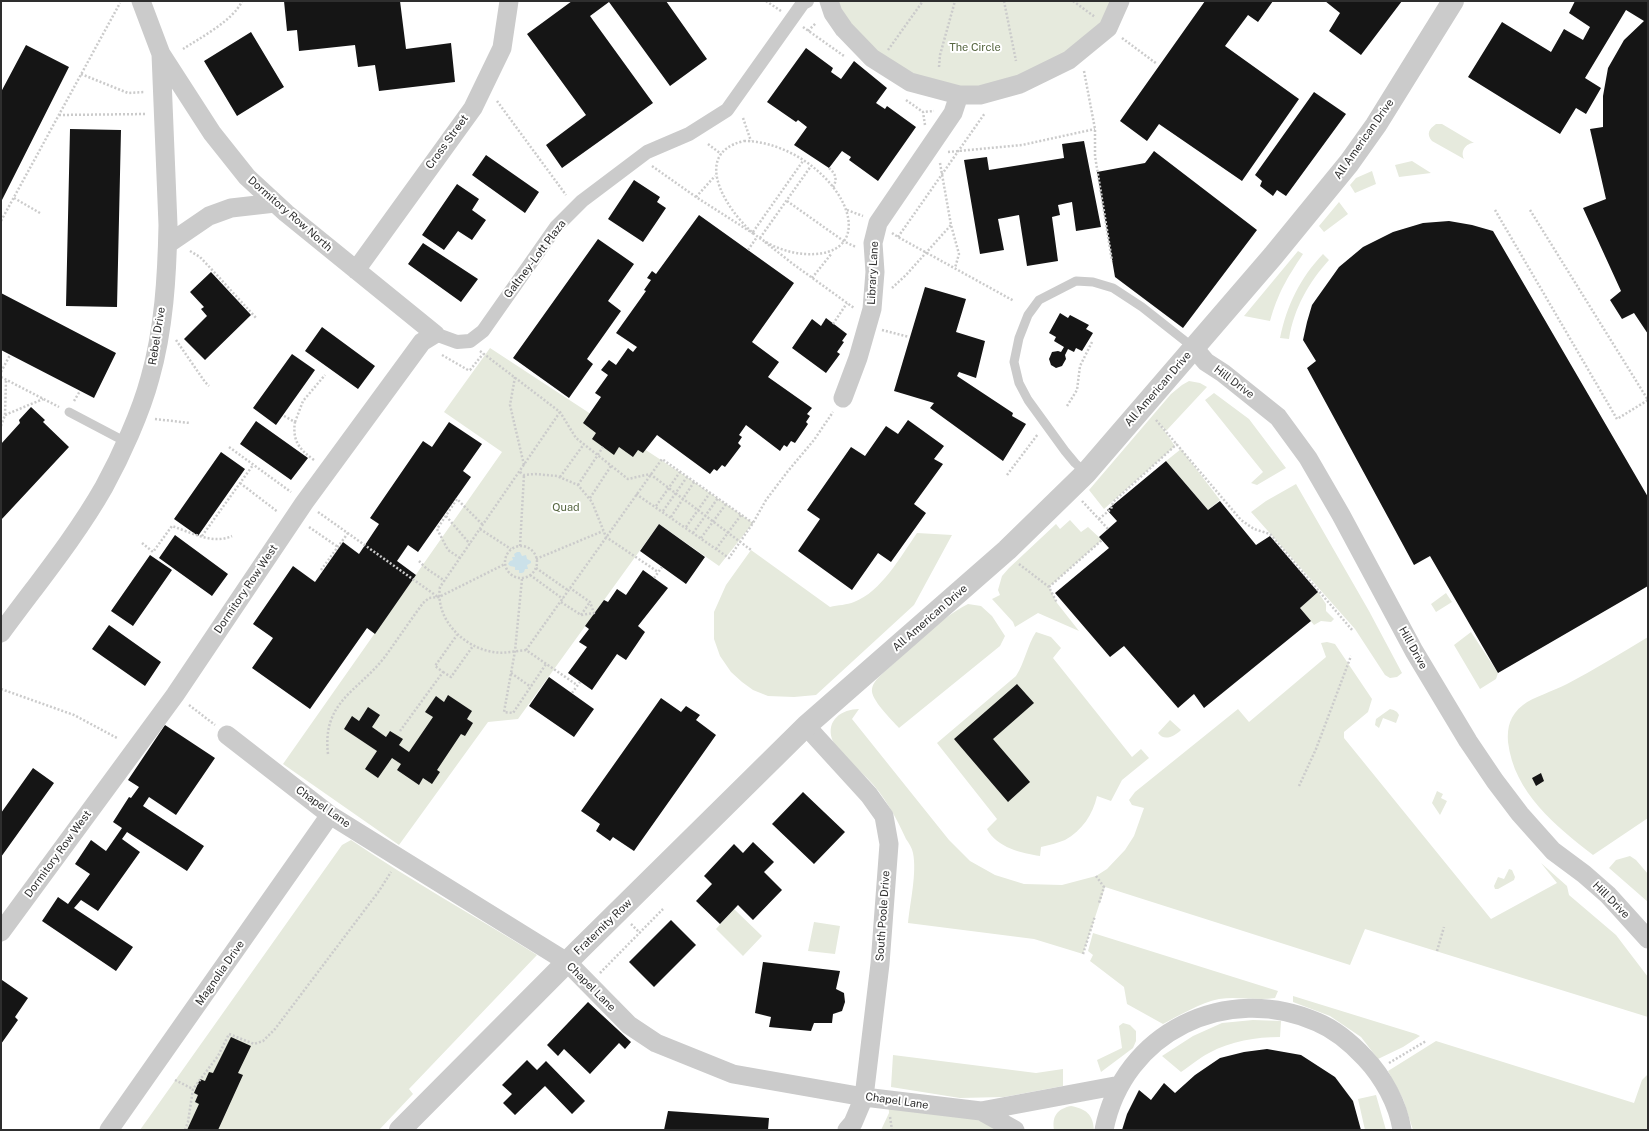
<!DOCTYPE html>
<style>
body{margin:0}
#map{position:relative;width:1649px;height:1131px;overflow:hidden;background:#fff;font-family:"Public Sans",sans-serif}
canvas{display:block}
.frame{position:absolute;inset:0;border:2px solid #2e2e2e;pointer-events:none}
</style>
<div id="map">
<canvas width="1649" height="1131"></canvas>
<div class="frame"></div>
</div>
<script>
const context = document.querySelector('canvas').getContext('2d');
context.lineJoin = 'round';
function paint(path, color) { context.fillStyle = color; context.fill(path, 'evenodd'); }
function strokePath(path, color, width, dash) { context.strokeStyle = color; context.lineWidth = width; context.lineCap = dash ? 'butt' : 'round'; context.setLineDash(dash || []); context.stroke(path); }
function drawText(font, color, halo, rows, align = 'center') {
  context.font = font + ' "Public Sans",sans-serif'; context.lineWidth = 4; context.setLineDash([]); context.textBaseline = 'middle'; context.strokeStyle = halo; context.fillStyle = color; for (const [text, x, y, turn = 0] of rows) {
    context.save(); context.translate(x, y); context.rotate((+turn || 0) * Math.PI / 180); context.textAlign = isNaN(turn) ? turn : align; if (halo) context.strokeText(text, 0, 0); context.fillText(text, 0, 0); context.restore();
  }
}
paint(new Path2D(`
 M829,1H1120L1069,60L959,95L872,58Z
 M1436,124H1442L1474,143C1466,143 1460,151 1464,159L1432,141C1426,134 1429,129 1436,124Z
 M1412,161L1431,173L1399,177L1395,165Z
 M1372,171L1376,184L1355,193L1350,185L1356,178Z
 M1339,202L1348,214L1324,232L1319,226Z
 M1298,251L1303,254C1287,278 1278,293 1270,321L1244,316Z
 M1323,254L1329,260C1309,282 1294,308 1289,339L1280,338C1287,305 1300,278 1323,254Z
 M490,348L687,477L753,523L719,566L659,524L518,719L488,722L399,845L283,764L502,452L444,412Z
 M1189,381L1200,383L1207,387L1166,431L1159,423L1175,446L1104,509L1089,490L1171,394L1182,385Z
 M1214,393L1249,419L1286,468L1257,485L1251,483L1263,472L1205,400Z
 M1181,449L1220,500L1208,510L1166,461Z
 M1296,484L1369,611L1402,673L1397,677L1390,678L1385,675L1355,629L1251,512L1266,501Z
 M1070,520L1081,532L1088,527L1102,540L1049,587L1057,603L1079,631L1038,613L1015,627L1013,622L992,599L1000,595L998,590L1002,576L1009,568L1056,524L1060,529Z
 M917,533L952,535L914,605L816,695L794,697L768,696L753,690L742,682L731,672L720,656L714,639V612L726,585L751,550L830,607C838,605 847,605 854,602C881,592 901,556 917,533Z
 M1318,592L1326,604V611L1334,619L1331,622L1321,621L1314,625L1300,608Z
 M1446,593L1452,602L1436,612L1431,604Z
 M968,604L981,606L992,616L1005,636L1000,646L899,728C892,720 870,699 872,689C873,683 877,679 881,675C907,652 938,619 968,604Z
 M1036,632L1051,637L1061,648L1053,658L1132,757L1141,749L1149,758L1122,780L1111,801L1097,796C1093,814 1082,831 1065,840C1058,843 1049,845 1041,847L1040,856C1022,853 997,848 987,829L997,819L937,743L1016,676C1025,662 1027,646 1036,632Z
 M1471,632L1498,673L1496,679L1480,689L1454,645Z
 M1648,637V818L1593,855C1556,826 1514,793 1508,742C1507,727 1510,715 1523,705C1533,697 1554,691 1567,684C1594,670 1621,653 1648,637Z
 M1327,642L1335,644L1372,699L1368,712L1344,732V738L1491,919L1557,883L1541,863L1567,886L1569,895L1616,935L1648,977V1017L1365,929L1350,965L1105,887L1083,954L1034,939L908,923C910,902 917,873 913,853C912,848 909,843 906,839C896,817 884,795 867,778C857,768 837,752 832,739C826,720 842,709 859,709L852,719L949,840L970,861L995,875L1024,884L1062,885L1096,876L1107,869L1125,850L1134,836L1144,808L1132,805L1129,800L1135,792L1238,709L1249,722L1326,657L1321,643Z
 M1390,709C1394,710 1397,711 1399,715L1396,723L1383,718L1379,728L1375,725L1376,719Z
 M1170,720L1181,730C1175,736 1164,742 1158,733Z
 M1437,791L1443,794L1441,798L1447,801L1440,815L1432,803Z
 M351,840C411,881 475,916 537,955L409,1089L413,1094L379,1130H140L342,845Z
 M1630,856L1636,860L1648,874V902L1609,868L1616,860Z
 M1509,869L1512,870L1515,877L1514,880L1498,889H1495L1494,886L1498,877L1504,879Z
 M734,909L762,936L743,956L716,929Z
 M814,922L840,926L835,954L808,951Z
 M1093,933L1278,991L1275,998C1257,1001 1238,996 1219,999C1200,1003 1180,1015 1163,1024L1127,1004L1124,987L1090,961L1093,955L1088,951Z
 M1293,996L1416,1034L1420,1036L1403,1047L1378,1059L1361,1037L1330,1016L1293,1002Z
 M1253,1020L1281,1021L1280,1037C1256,1037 1231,1041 1209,1053C1199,1058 1190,1066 1181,1072L1162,1056L1193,1036L1222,1023Z
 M1123,1023L1130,1025L1136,1031V1041L1133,1048L1101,1072L1097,1060L1122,1048L1119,1026Z
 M1436,1041L1634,1103L1642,1080L1648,1074V1130H1413L1403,1099L1388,1071Z
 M893,1055L1036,1073L1063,1069V1086L1004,1097L960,1098L891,1087Z
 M1376,1095L1386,1130H1365L1358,1099Z
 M888,1100L981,1111L1006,1130H881L889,1113Z
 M1071,1106C1086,1109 1093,1114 1094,1130H1054C1052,1116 1057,1109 1071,1106Z`), '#e6eadd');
paint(new Path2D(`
 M517,552H520L522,556L526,555L527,559L531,561V563L527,565L528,569H525L524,572L522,573H519V570H515V567L510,566L508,564L510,561L513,560L512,557H515L514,554Z`), '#cbe1e9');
paint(new Path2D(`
 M284,1H400L406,49L451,43L455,82L379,91L375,65L358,67L355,45L299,51L297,30L287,31Z
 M572,1H666L707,59L670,86L609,2L590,16L653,103L562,168L546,145L586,115L527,34Z
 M1205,1H1273L1258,22L1248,15L1225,46L1299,99L1242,181L1159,124L1147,141L1120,121Z
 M1325,1H1402L1361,55L1329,31L1340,13Z
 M1575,1H1648V334L1634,313L1622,319L1610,300L1621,291L1583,208L1606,199L1590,129L1603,127V96L1608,68L1624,40L1644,21L1626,10L1585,78L1601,88L1586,114L1576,108L1560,134L1468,77L1502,22L1551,52L1564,29L1583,40L1590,27L1569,13Z
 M251,32L284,87L237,116L204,61Z
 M26,45L69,67L1,202V92Z
 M806,48L833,68L831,72L841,79L854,61L887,88L876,103L885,109L887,106L916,127L878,181L849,160L851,157L842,151L829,168L794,145L807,127L798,120L796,122L767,102Z
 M1314,92L1346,114L1286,196L1277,190L1273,196L1260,186L1262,181L1255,175Z
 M70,129L121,130L117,307L66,306Z
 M1084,141L1101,227L1076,231L1072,202L1058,205L1060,215L1052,217L1058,261L1027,266L1019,215L998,219L1004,250L980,254L964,160L987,157L989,170L1064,158L1062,144Z
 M1154,151L1257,230L1183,328L1115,277L1097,172L1145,163Z
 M486,155L539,192L525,213L472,175Z
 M634,180L660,197L657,202L666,208L643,242L608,219Z
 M457,184L479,199L472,210L486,220L472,240L458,231L444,250L422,235Z
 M699,215L794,283L752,342L779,362L768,377L812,408L807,414L810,416L806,422L808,424L795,443L791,441L787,447L784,445L780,451L746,425L739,435L742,437L738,443L741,446L725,467L722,465L717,471L714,469L710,474L657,435L643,453L638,450L633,457L619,447L614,455L592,439L596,433L583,423L601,397L595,393L608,375L601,370L609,360L616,365L628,348L633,352L637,347L616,333L646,291L644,290L651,280L647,278L652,271L656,274Z
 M1449,221L1472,225L1493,231L1648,497V586L1498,673L1430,556L1414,565L1307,368L1316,361L1303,340L1307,322L1312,305L1339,267L1363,247L1393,232L1423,223Z
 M598,239L634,264L608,301L621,311L587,359L593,364L569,398L513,358Z
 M423,243L478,279L461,302L408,264Z
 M211,272L251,315L205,360L184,339L207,316L201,309L204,307L190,292Z
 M925,287L966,299L956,332L985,341L976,378L959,372L957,376L1013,413L1012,416L1026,424L1003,461L930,408L934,403L894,391Z
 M1,293L116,353L94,398L1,350Z
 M1060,313L1068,318L1070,315L1089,325L1086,329L1093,333L1082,351L1076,348L1074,352L1068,349L1065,355L1066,359L1062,366L1056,368L1051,365L1049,359L1052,352L1058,351L1061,352L1064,347L1054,341L1056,337L1049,333Z
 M826,318L847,334L842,341L844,342L837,352L840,354L826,373L792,348L812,319L821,326Z
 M322,327L375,366L358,389L305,351Z
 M292,354L315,370L276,425L253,408Z
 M31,407L45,420L43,422L69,447L1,520V444L20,423L19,420Z
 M908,420L944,446L934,459L943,464L914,504L926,513L891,562L878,553L852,590L798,551L820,519L807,510L851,447L865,456L886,426L898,434Z
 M256,421L308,458L291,480L240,444Z
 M449,422L482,444L463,471L471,477L418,552L408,545L397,561L416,575L375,634L367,628L310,709L252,668L273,638L253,624L293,566L315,582L343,542L359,554L379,524L370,518L423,441L432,447Z
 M221,452L245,469L198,536L174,519Z
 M1166,461L1208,510L1220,501L1256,545L1270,536L1318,592L1300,608L1311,621L1204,708L1194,694L1178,708L1124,646L1110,657L1055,593L1109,548L1099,537L1117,521L1107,510Z
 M659,524L705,557L686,584L640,551Z
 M175,535L228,574L212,596L159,558Z
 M150,555L172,570L133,626L111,611Z
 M643,570L668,588L638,626L645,632L626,660L617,654L592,690L568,673L587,647L579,642L589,629L585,626L604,600L608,602L617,589L626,595Z
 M109,625L161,662L145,686L92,649Z
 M549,677L594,709L574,737L529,706Z
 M1017,684L1034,703L993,739L1030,782L1008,802L954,739Z
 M448,695L472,711L467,719L473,723L465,736L461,734L437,770L440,772L432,784L423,778L419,785L397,770L401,764L392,758L378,778L365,769L377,751L344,729L352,716L359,721L368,707L380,715L372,727L386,737L390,731L403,739L399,745L409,752L433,717L425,712L436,696L444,702Z
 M661,698L681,712L686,706L700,715L696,720L716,735L634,851L613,837L610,841L596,831L600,824L581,811Z
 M165,725L215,758L176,815L149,797L143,806L204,846L187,871L127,832L122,839L140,852L98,911L81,900L74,908L133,947L116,971L42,921L58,897L68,904L90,874L75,864L91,840L106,851L122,828L113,822L129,797L131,798L139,787L128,780Z
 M33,768L54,783L1,857V813Z
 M1541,773L1544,781L1536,786L1532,778Z
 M803,792L845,832L814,864L772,824Z
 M753,842L774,862L764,872L782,890L753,920L738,905L720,924L696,901L712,884L704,876L734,844L743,853Z
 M671,920L696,945L654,987L629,962Z
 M763,962L840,971L836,989L844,993L845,1002L842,1011L833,1014L832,1023H814L811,1031L769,1027L771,1017L755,1013Z
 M2,980L28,998L15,1017L18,1020L1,1044Z
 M588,1002L631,1042L625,1049L619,1043L590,1074L564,1049L558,1056L547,1045Z
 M231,1037L251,1046L238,1073L243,1075L218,1130L214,1129L213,1130H187L199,1104L195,1102L198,1095L194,1093L200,1079L205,1081L209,1072L213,1073Z
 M1267,1049L1301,1055L1335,1077L1353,1101L1361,1130H1122L1127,1114L1139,1090L1151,1100L1164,1083L1175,1093L1195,1075L1220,1058L1244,1052Z
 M527,1060L537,1070L546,1061L585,1101L572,1114L545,1086L515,1115L503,1103L512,1094L502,1085Z
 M668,1111L769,1118L768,1130H664Z`), '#151515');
strokePath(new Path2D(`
 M766,1L781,11
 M1004,1L1016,61
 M1073,1L1095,17
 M803,27L844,56
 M808,31L816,23
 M1122,38L1157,64
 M183,49C200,38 234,20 242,1
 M888,50L923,1
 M939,67L940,55L955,1
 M1084,71L1095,129V156L1112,261
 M81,74L128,93L145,92
 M906,100L923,112
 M497,101L566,195
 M59,115L147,114
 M743,118L751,141
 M925,125L923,112L934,111
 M744,141C777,141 813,161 833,187C859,220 855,257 805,254C789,253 772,247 758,237C731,217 687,154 744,141Z
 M708,144L721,154
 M948,152L1022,145L1095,129
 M940,163L951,225L959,254L955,268
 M652,166L696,197L754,234
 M829,168C835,173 838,179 833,187
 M696,197L715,176
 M14,198L40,213
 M787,201L845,242L856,247
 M847,210L863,216
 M1495,210L1617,419L1648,400
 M1530,210L1648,400
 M1,221L120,3
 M753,232L803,161
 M892,233L898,237L1014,301
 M898,237L985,113
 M760,238L811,166
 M765,242L793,264L854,308
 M748,250L757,237
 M190,251L200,257L216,274L257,319
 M812,278L832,253
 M892,288L906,275L951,225
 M833,324L847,303
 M882,330L909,337
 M176,340L205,382L209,386
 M480,351L560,412L576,438L628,479L650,474L751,550
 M442,355L468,370H470L483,354
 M1,372L10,355
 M1,377L59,407
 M515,377L510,405L524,465
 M74,401L80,391
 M1067,406L1077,390L1080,366L1092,342
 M560,412L440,587C435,618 462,647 493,652C504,654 515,651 526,650L577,685
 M5,415L43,399
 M284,416L295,422C292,441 300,450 314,460
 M155,419L190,423
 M1156,420L1241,520L1254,529L1270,534L1353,631
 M295,422L303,401L325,375
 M1,426L5,415L6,380
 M229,447L291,492
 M520,472L524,475L535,474L557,476L578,485L592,502L606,537L658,572
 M1007,475L1038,434
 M560,477L584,444
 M240,483L278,512
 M578,485L603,447
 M636,494L729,558L753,523L766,500L788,471L814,440L833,412
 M590,498L611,466
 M1082,501L1108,529
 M656,506L680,472
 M663,511L687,477
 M318,512L438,597
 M446,516L470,544
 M671,517L694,482
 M1099,519L1111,509L1113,502L1177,444
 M309,527L338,547
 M686,527L710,493
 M480,529L511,549
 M693,533L718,498
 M202,536L253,465
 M701,538L726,504
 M142,543L153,552L172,526C190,532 213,545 232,536
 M505 562a16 16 0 1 1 32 0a16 16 0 1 1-32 0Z
 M520,546L524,475
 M716,549L741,515
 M460,558L448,550L437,529L457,499L483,525
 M536,559L603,531
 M419,561L427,569L445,581
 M1019,564L1049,587L1057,603
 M536,568L569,591
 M321,570L348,533
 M530,575L563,599
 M654,578L662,567
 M522,579L515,651L504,712L513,713L546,664
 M1049,587L1102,540
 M561,602L581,615L594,613L590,602L570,588
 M581,615L590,602
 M526,650L662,459L753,523
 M443,672L451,677L473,646
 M511,673L531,687
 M1,689L74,715L117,738
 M572,693L580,682
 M189,705L215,725
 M400,731L443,672L435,666L457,635
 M328,754C322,702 357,692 384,658C397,640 410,621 423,603L429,598L439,597L505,564
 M1299,786L1316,749L1351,656
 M1096,876L1104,887L1099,903
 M631,924L640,933
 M1437,951L1444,927
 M1083,954L1095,916
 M600,973L663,909
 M1389,1063L1426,1041
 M175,1080L193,1089
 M890,1117L892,1130
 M185,1130L188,1122L193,1089L218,1056L229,1034L254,1044L263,1041L275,1029L379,891L391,872`), '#cbcbcb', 2.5, [2, 2]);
strokePath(new Path2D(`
 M69,412L126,442
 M1086,473L1075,463L1065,451L1028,400L1019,383L1014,362L1019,338L1028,315L1039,300L1076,281L1093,282L1113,288L1142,307L1194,348`), '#cbcbcb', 9);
strokePath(new Path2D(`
 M435,334L457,342L470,341L483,331L556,227L582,201L647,152L689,134L727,110L803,3L807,1`), '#cbcbcb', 14);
strokePath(new Path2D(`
 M829,1L833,13L844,29L872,58L910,82L959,95H980L1020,84L1069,60L1108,28L1120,1
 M168,244L209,216L231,208L275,203
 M356,270L473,108L502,48L509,1
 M1194,348L1206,362L1223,373L1278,417L1308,458L1341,515L1414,651L1468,741L1495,781L1520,814L1553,851L1584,874L1608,895L1648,939
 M843,398L858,358L872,309L875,272L873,243L878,223L953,113L959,95
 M1,633C36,585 75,538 104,487C121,456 141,412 150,378C164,329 167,276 168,225L161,54L141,1
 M806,726L869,795L884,816L889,844L880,964L864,1097L853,1123L847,1130
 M227,735L330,815L567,962L629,1025L656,1043L733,1074L864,1097L981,1111
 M1,932L175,695L304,503L422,342L435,334L286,213L247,177L212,133L161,54
 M109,1130L330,815
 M1015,1130L981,1111L1120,1085
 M1104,1130C1123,1032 1227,982 1317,1022C1336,1030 1352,1044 1365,1058C1383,1077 1398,1104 1402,1130`), '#cbcbcb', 19);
strokePath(new Path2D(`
 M400,1130L579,950L806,726L1007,550L1086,473L1273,256L1349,163L1376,125L1453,1`), '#cbcbcb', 22);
drawText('11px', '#566640', '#fff', [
 ["The Circle",975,48],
 ["Quad",566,508]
]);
drawText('11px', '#2e2e2e', '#fff', [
 ["All American Drive",1364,139,-55],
 ["Cross Street",447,142,-54],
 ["Dormitory Row North",290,214,41],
 ["Galtney-Lott Plaza",535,259,-53],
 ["Library Lane",873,273,-87],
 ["Rebel Drive",157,336,-81],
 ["Hill Drive",1234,382,37],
 ["All American Drive",1158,389,-49],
 ["Dormitory Row West",246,589,-56],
 ["All American Drive",930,618,-41],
 ["Hill Drive",1413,648,61],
 ["Chapel Lane",323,807,35],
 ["Dormitory Row West",58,854,-54],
 ["Hill Drive",1611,900,45],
 ["South Poole Drive",883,916,-86],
 ["Fraternity Row",603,927,-44],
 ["Magnolia Drive",220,973,-55],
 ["Chapel Lane",591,987,45],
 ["Chapel Lane",897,1101,8]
]);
</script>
